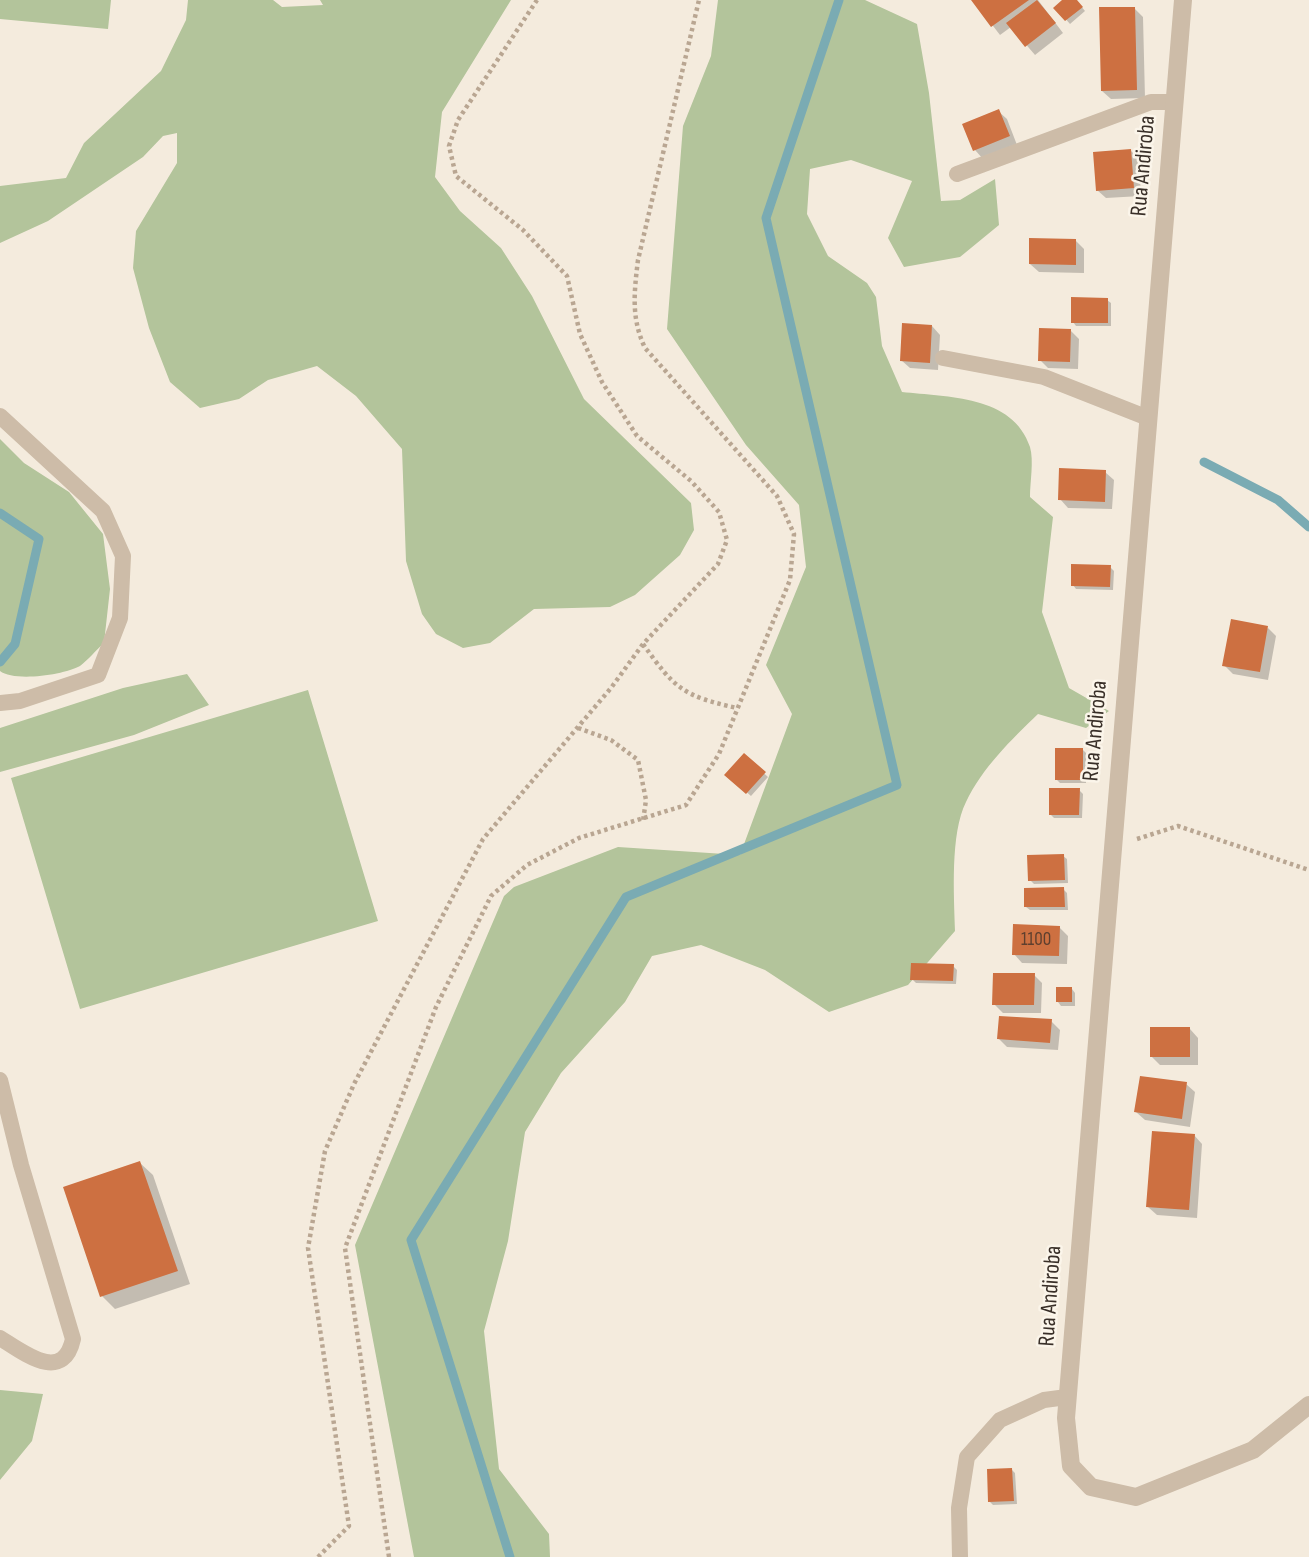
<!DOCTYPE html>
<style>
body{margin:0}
canvas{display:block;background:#f4ebdd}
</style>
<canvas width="1309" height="1557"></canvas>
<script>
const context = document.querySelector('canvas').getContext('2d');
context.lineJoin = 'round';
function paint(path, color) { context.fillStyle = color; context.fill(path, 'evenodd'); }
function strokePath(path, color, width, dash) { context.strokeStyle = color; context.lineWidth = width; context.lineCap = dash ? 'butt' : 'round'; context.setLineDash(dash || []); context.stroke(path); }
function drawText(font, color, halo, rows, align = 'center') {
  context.font = font + ' "Sofia Sans Condensed",sans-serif'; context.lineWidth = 5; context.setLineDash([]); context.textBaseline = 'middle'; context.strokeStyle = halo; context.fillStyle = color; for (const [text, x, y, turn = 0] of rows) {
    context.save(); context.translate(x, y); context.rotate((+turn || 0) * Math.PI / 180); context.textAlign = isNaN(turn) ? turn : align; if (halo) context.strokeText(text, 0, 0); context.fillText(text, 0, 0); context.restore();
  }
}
paint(new Path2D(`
 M0,0H111L108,29L0,19Z
 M188,0H273L282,7L323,5L320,0H511L442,112L435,177L460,211L501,248L532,296L584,399L691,503L694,530L680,555L635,595L610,607L534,609L490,643L463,648L436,634L422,614L406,561L402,449L356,396L317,366L268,380L239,399L200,408L170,382L149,328L133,268L136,231L177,163V133L163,136L143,157L48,221L0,243V186L66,178L84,143L161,71L186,20Z
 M718,0H865L917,24L929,93L941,201L960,200L995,179L999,225L960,257L904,267L888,238L912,181L851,160L810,169L807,214L828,256L867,283L876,297L882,346L902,392C947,397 1013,395 1030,447C1034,461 1030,482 1030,497L1053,517L1042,612L1069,688L1109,711L1086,728L1038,714C1012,739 982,768 966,802C950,834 954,895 955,931L908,985L829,1012L765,970L701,945L652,956L625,1002L561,1073L525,1132L508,1241L484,1331L499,1469L549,1534L550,1557H414L355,1245L504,896L514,887L618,847L740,855L792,714L766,665L806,567L799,505L746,445L667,329L683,126L711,56Z
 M0,439L24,463L69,492L103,534L110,589L104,643C96,650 88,660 80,666C64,675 14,682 0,671Z
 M187,674L209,705L134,735L0,772V728L123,688Z
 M308,690L378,921L80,1009L11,778Z
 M0,1390L43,1394L32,1441L0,1480Z`), '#b3c49b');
paint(new Path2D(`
 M973,0H1038L1063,33L1035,55L1011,27L1000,35Z
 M1065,0H1076L1085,11L1070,24L1056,8Z
 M1134,8L1143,17L1145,98L1111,99L1102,91Z
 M998,111L1007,119L1017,145L983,159L975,150Z
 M1131,151L1139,159L1141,196L1106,198L1097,190Z
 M1076,241L1084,249V273L1039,272L1030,264Z
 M1107,300L1111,303V326H1076L1073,322Z
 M932,326L940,335L938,370L910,368L901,360Z
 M1070,330L1079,339L1078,369L1048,368L1040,360Z
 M1105,472L1114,480L1112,509L1068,508L1060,499Z
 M1110,567L1114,571L1113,590L1076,589L1073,585Z
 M1268,628L1276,636L1268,680L1233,674L1224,665Z
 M1082,749L1086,753V783H1060L1056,779Z
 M744,755L768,777L751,796L727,775Z
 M1079,790L1083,794L1082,818H1054L1050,814Z
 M1063,856L1067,859L1068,883L1034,884L1030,880Z
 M1063,889L1067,893L1068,910H1030L1026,907Z
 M1059,927L1068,936L1067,964L1022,963L1014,954Z
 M953,966L957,970L956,984L916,983L912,979Z
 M1034,975L1042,983L1041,1013H1003L994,1004Z
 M1072,989L1075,993V1006H1061L1058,1002Z
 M1051,1021L1060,1030L1058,1050L1007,1047L999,1039Z
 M1190,1029L1198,1038V1065H1160L1151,1056Z
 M1186,1084L1195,1092L1190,1127L1145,1120L1136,1112Z
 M1194,1135L1202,1144L1197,1218L1157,1215L1148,1207Z
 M140,1163L153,1175L190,1284L115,1309L102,1296Z
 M1012,1470L1015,1473L1017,1504L993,1505L989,1501Z`), '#0003');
strokePath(new Path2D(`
 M1204,462L1278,500L1309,527
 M0,513L39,539L15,644L0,662
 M510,1557L411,1240L626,897L897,785L766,218L839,0`), '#7aabb3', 9);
paint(new Path2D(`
 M971,0H1029L991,27Z
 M1037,0L1056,23L1025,47L1006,23Z
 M1062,0H1077L1083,7L1065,21L1053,8Z
 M1099,7H1135L1137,90L1101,91Z
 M999,109L1010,136L973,151L962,124Z
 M1131,149L1134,188L1096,191L1093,152Z
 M1029,238L1076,239V265L1029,264Z
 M1071,297L1108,298V323H1071Z
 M902,323L932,325L930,363L900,361Z
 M1039,328L1071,329L1070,362L1038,361Z
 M1059,468L1106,470L1105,502L1058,500Z
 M1071,564L1111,565L1110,587L1071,586Z
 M1231,619L1268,626L1260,672L1222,666Z
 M1055,748H1083V780H1055Z
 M744,753L766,772L746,794L724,775Z
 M1049,788H1080L1079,815H1049Z
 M1064,854L1065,880L1028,881L1027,855Z
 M1064,887L1065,907H1024V888Z
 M1013,924L1060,926L1059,956L1012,955Z
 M911,963L954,964L953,981L910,980Z
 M993,973H1035L1034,1005H992Z
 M1056,987H1072V1002H1056Z
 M999,1016L1052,1019L1050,1043L997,1039Z
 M1150,1027H1190V1057H1150Z
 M1140,1076L1187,1082L1182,1119L1134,1112Z
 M1152,1131L1195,1134L1189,1210L1146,1207Z
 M140,1161L178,1271L100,1297L63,1187Z
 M1012,1468L1014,1501L988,1502L987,1469Z`), '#cd7041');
strokePath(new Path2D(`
 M643,644C675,689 683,696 737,708
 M578,728L611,740L638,760L646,800L643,821
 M1137,839L1178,826L1309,870
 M318,1557L349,1526L308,1248L325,1151L354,1084L483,839L611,688L643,644L718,564L727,540L719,512L691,481L637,436L602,382L580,334L567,276L523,230L456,176L449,146L458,120L537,0
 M389,1557L345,1248L436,1007L491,896L527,865L579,838L686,805L719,754L790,580L794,534L777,496L645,348C631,318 634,293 638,260L699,0`), '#b9a692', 4.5, [3.5, 3.5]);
strokePath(new Path2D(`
 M957,174L1151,102H1174
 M943,358L1044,377L1148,418
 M0,416L103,511L123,556L120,618L98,675L20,701L0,703
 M0,1080L21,1165L73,1339C63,1384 24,1353 0,1338
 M960,1557L959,1508L967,1457L1000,1420L1044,1400L1067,1397`), '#cdbca8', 16);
strokePath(new Path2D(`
 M1183,0L1066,1418L1071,1466L1091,1487L1136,1497L1253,1450L1309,1405`), '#cdbca8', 18);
drawText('19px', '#5e3f2e', null, [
 ["1100",1036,940]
]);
drawText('23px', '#392f28', '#fbf5ea', [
 ["Rua Andiroba",1144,166,-85],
 ["Rua Andiroba",1096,731,-85],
 ["Rua Andiroba",1051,1296,-86]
]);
</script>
